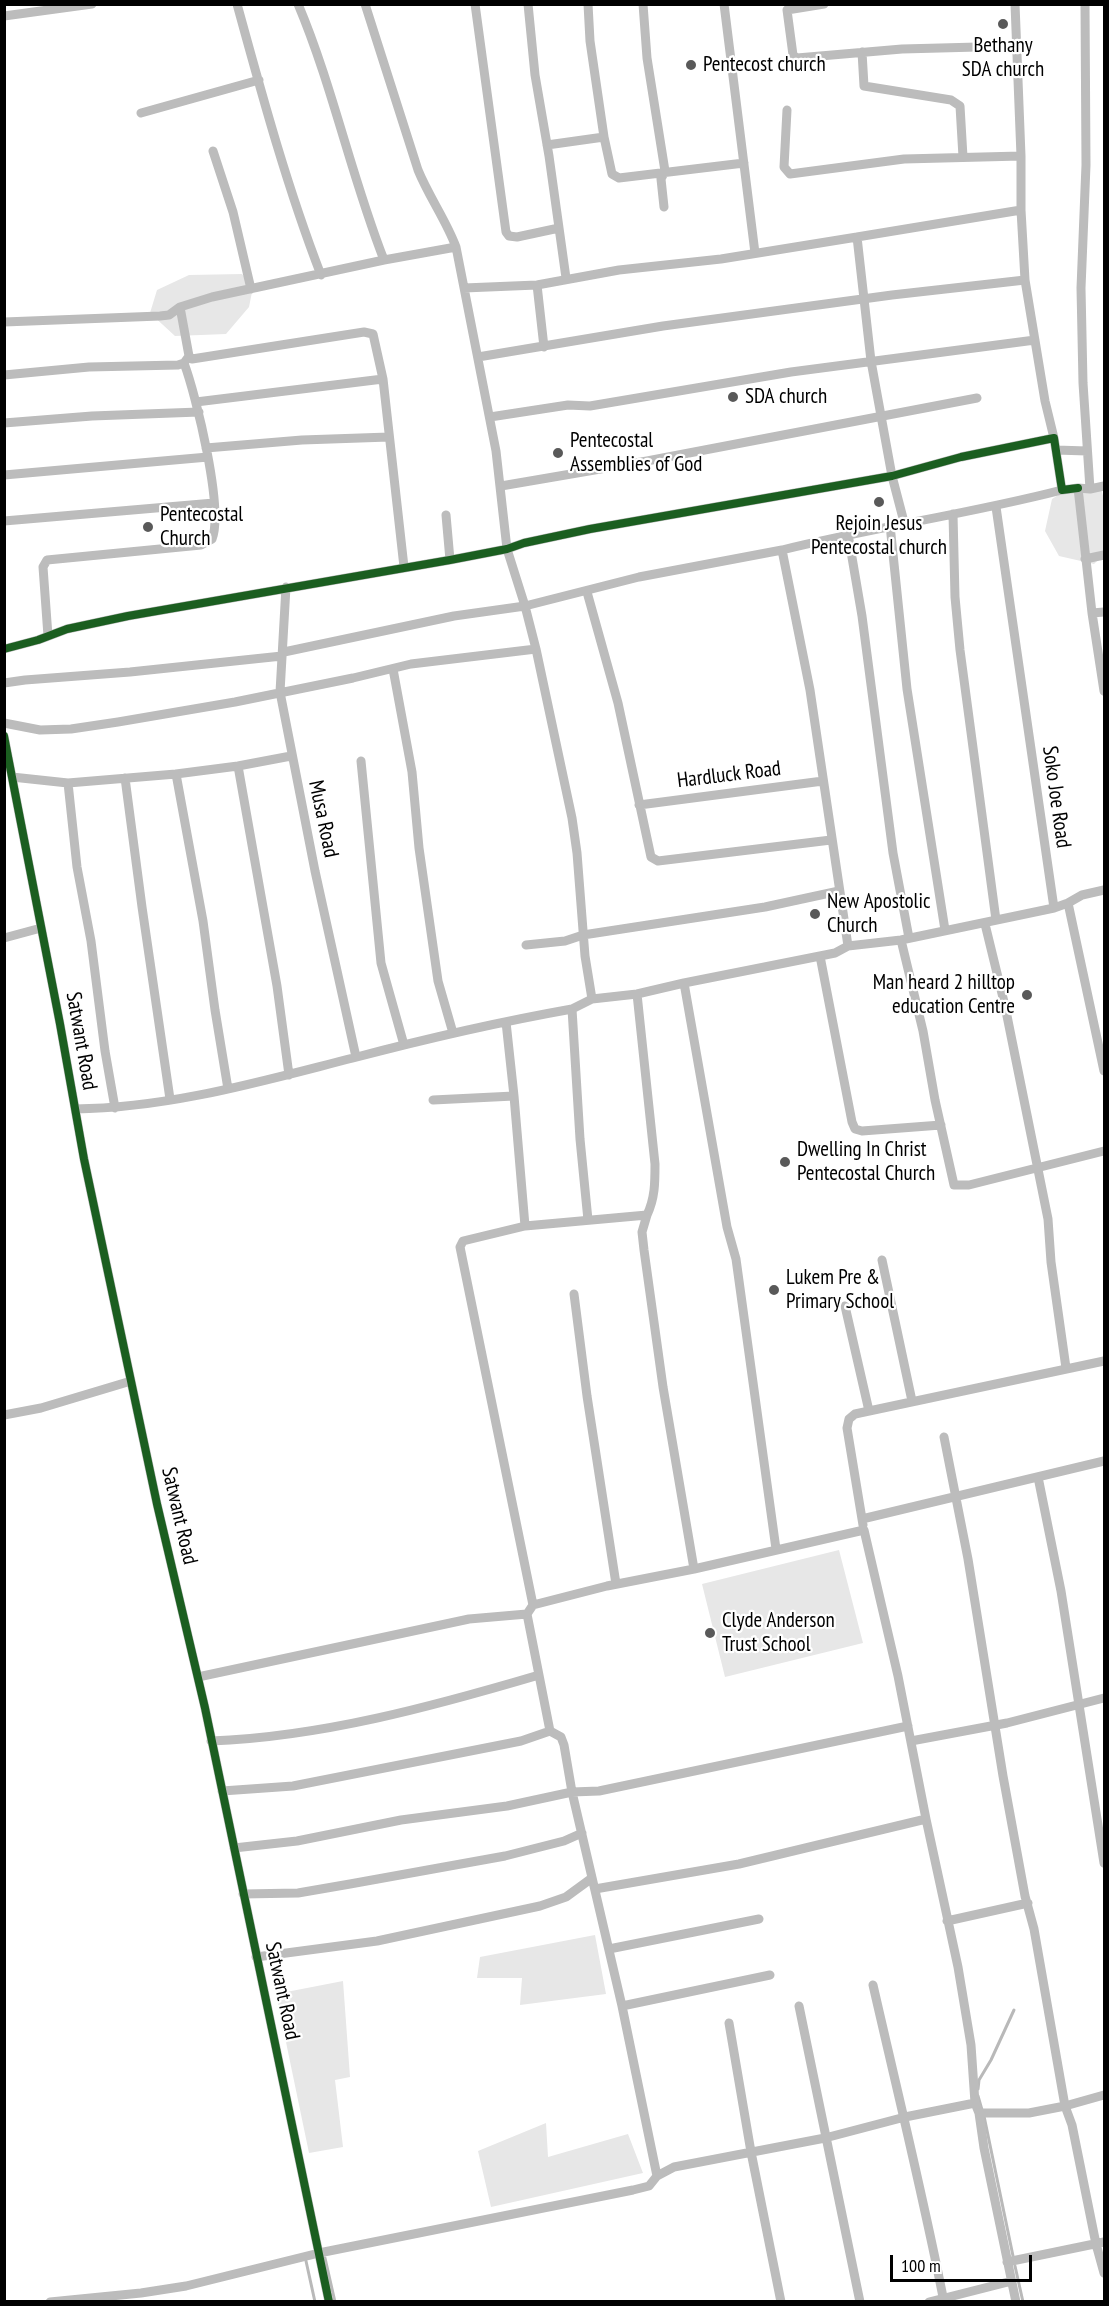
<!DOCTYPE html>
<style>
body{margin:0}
#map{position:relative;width:1109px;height:2306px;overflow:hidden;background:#fff;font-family:"PT Sans Narrow",sans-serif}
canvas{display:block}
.frame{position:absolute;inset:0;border:6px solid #000;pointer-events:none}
.scale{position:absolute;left:890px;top:2255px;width:142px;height:27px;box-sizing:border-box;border:3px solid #000;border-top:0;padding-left:8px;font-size:18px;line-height:21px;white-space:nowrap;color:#000;-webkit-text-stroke:4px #fff;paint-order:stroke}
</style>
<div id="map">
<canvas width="1109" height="2306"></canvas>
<div class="frame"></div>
<div class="scale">100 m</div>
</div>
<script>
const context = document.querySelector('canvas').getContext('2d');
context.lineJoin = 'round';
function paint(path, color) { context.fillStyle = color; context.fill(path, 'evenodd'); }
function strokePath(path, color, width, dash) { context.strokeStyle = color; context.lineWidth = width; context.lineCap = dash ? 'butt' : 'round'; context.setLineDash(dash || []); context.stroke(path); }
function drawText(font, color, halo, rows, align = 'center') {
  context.font = font + ' "PT Sans Narrow",sans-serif'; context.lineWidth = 4.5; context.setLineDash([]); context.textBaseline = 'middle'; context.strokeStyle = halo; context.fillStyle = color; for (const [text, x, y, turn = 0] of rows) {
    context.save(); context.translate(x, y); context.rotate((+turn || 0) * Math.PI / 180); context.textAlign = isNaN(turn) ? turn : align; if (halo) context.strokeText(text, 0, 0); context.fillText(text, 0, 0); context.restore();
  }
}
paint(new Path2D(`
 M242,274L253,287L249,307L226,334L175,336L150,313L157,290L189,275Z
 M1074,485L1101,489L1104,499V554L1094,564L1059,556L1045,531L1052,499Z
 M839,1550L863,1643L725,1677L702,1584Z
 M595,1935L606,1994L520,2005L522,1978H477L480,1957Z
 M343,1981L350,2077L335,2080L343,2147L309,2153L276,1994Z
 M546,2123L548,2157L628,2134L643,2173L491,2207L478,2151Z`), '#e7e7e7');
strokePath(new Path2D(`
 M978,2089L979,2080L991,2060L1014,2010
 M978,2096L982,2110
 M984,2116L1013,2256
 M325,2258L335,2302
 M306,2261L315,2302
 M1015,2266L1023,2302`), '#b9b9b9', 3);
strokePath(new Path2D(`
 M237,4C262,95 287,187 321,275
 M298,4C333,87 351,176 384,260
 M365,4L418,170C429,197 446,220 456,247
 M475,4L506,232L509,236L517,237L559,228
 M528,4L535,75L549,156L566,278
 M588,4L590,41L604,137
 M643,4L647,58L665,171L661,179L664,207
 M724,4L755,253
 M824,4L787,10L793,55L797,58L902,49L1016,46
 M1015,4L1021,156V210
 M1085,4L1086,165L1081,288L1083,383L1090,489L1078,488L1092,613L1104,691
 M4,16L92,4
 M862,52L864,86L951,100L960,106L963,157
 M787,110L784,167L790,174L904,159L1021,156
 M141,113L259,80
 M547,145L604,137L612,174L619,178L744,163
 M213,151L233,212L251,289
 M857,237L1021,210L1025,280
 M537,285L544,347
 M464,288L537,285L619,270L721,259L857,237L871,361L892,476L904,522
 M4,322L160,316L169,315L180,307
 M189,356L180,307L212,297L384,260L456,247L496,451L507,549L525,606L639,577L782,550
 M478,357L663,326L892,295L1025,280L1045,401L1054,438
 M4,375L89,367L178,365L184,363L189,356L192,359L364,332L373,334L383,379L404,567
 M196,402L383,379
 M490,417L568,405L590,406L791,372L1035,340
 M4,423L92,416L199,412
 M206,448L302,440L389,437
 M1056,450L1087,451
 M4,475L208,457
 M501,486L647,461L977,398
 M1090,489L1104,486
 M996,507L1054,908L1068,903L1104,1071
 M953,514L955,597L960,650L996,920
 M446,515L450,560
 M4,521L214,503
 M890,525L907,689L945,930
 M848,534L862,616L893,853L909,938
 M1085,559L1104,555
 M286,587L280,692L315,871L356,1057
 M587,592L618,703L651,857L658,861L831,840
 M1092,613L1104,612
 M48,636L43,567L47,560L201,545L212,539C224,509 196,395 184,363
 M4,649L38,640L67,629L128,616L450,560L507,549L524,543L590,529L892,476L961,457L1054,438L1062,490L1078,488
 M284,652L454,616L525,606L536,649
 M393,669L412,772L419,848L438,981L453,1033
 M4,683L25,680L130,672L282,656
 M4,723L40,730L71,729L118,722L235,702L353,678L411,664L536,649L572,818L577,853L585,956L592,999
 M4,736L60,1024L84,1159L157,1504L205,1708L329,2302
 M361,761L381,963L404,1045
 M238,766L277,986L289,1075
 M176,774L203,921L215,1010L228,1089
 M12,777L68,783L176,774L238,766L291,756
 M125,778L142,907L170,1099
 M68,783L77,867L91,941L105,1051L115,1108
 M639,805L823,781
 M1068,903L1082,895L1104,890
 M985,924L1005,1006L1048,1219L1051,1262L1066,1368
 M4,938L41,928
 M901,940L923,1031L935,1100L954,1185H969L1104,1151
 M526,945L565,941L583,935L765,907L839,891
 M848,946L810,690L782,550C875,527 969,514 1062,490
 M820,956L852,1122L855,1129L862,1131L941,1125
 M637,994L655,1164C655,1183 655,1198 647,1215
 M572,1009L592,999L637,994L684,983
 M506,1022L514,1096
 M433,1100L514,1096L525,1226
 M75,1109C170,1108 262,1081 353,1058C425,1039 499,1022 572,1009L580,1139L588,1220
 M882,1260L912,1401
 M574,1294L587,1396L616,1584
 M845,1306L869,1411
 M4,1415L41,1408L131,1381
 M944,1437L968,1559L1003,1776L1025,1896L1034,1929L1065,2106L1072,2125L1096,2244L1104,2273
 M1038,1477L1061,1591L1104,1863
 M862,1519L847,1428L849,1419L855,1414L1104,1361
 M863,1525L862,1519L1104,1461
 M776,1549L736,1259L727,1227L684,983L835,953L848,946L901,940L1054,908
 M533,1605L460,1247L463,1241L525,1226L647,1215L642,1232L644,1250L663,1387L694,1569
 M527,1614L533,1605L607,1586L694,1569L864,1530L898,1676L926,1819L958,1967L971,2045L975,2103L979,2113L984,2148L1016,2302
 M198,1677L469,1619L527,1614L550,1731L561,1737L564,1745L572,1792L622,2006L657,2176
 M211,1741C321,1737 434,1706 539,1675
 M911,1741L1007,1723L1104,1698
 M222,1791L293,1786L521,1741L550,1731
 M234,1848L297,1841L401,1820L507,1806L572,1792L599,1791L908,1726
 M595,1889L739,1864L926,1819
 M243,1894L298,1893L350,1884L505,1856L564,1841L582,1833
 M947,1921L1028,1903
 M609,1949L759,1919
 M256,1957L377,1941L540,1906L566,1897L592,1878
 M873,1985C897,2090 923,2195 944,2302
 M622,2006L770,1975
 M799,2006L860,2302
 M729,2023L751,2152L781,2302
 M979,2113H1029L1065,2106L1104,2095
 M1007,2262L1104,2242
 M50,2302L141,2293L186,2286L319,2253L633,2190L649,2186L657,2176L674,2167L825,2138L905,2117L975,2103
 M929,2302L1012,2281`), '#bcbcbc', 9);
strokePath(new Path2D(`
 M4,649L38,640L67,629L128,616L450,560L507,549L524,543L590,529L892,476L961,457L1054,438L1062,490L1078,488
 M4,736L60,1024L84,1159L157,1504L205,1708L329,2302`), '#1b5e20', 8);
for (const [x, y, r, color] of [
 [1003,24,6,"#595959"],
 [691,65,6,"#595959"],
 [733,397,6,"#595959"],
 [558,453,6,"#595959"],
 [879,502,6,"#595959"],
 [148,527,6,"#595959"],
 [815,914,6,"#595959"],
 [1027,995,6,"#595959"],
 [785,1162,6,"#595959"],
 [774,1290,6,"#595959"],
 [710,1633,6,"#595959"]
]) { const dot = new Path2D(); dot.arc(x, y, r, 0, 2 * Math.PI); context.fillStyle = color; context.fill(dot); strokePath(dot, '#fff', 2); }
drawText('21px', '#000', '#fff', [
 ["Bethany",1003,46,"center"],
 ["SDA church",1003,70,"center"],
 ["Pentecost church",703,65],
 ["SDA church",745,397],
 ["Pentecostal",570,441],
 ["Assemblies of God",570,465],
 ["Pentecostal",160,515],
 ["Church",160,539],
 ["Rejoin Jesus",879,524,"center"],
 ["Pentecostal church",879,548,"center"],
 ["New Apostolic",827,902],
 ["Church",827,926],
 ["Man heard 2 hilltop",1015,983,"right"],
 ["education Centre",1015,1007,"right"],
 ["Dwelling In Christ",797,1150],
 ["Pentecostal Church",797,1174],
 ["Lukem Pre &",786,1278],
 ["Primary School",786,1302],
 ["Clyde Anderson",722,1621],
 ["Trust School",722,1645]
], 'left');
drawText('21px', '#000', '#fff', [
 ["Hardluck Road",729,775,-7],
 ["Soko Joe Road",1056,797,82],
 ["Musa Road",323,819,78],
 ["Satwant Road",81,1041,80],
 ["Satwant Road",179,1516,77],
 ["Satwant Road",282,1991,78]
]);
</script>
